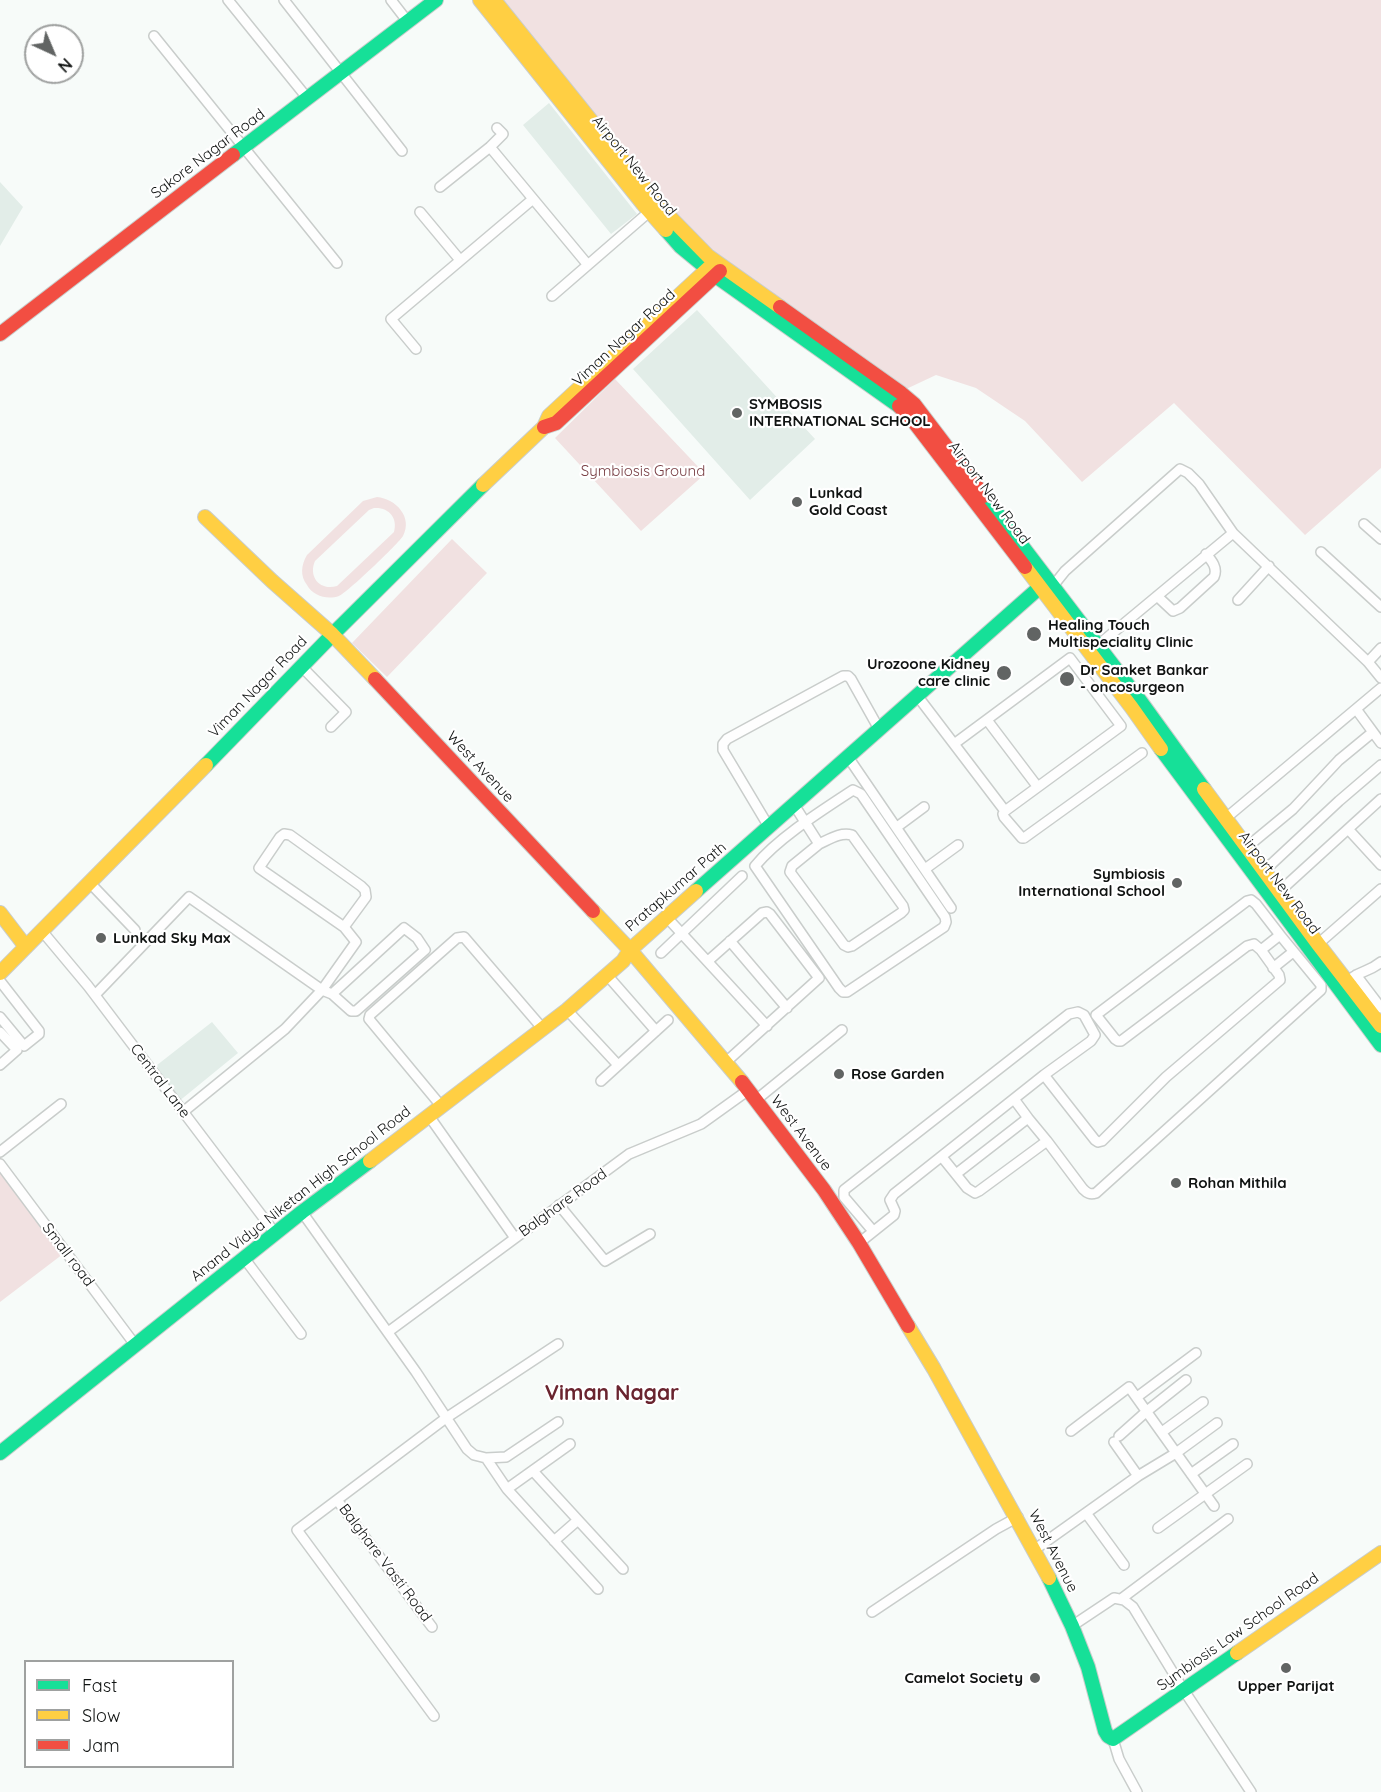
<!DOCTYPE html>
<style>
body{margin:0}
#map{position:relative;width:1381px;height:1792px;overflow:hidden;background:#f7fbf9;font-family:Quicksand,sans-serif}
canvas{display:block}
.legend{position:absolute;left:24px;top:1660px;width:210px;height:108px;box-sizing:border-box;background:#fff;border:2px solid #9fa1a0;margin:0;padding:8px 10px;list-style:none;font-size:18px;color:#101312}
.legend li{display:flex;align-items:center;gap:12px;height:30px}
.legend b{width:30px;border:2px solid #9fa1a0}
.north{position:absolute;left:24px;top:24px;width:60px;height:60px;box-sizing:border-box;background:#fff;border:2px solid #9fa1a0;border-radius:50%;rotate:136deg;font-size:16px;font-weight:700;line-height:24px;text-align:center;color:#101312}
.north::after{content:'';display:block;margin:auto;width:21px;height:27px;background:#616463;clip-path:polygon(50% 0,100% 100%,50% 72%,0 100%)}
</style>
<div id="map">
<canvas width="1381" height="1792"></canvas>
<ul class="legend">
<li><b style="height:8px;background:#16e098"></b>Fast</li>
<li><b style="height:8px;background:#ffcf43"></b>Slow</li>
<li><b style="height:8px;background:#f24e42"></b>Jam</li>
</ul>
<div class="north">N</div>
</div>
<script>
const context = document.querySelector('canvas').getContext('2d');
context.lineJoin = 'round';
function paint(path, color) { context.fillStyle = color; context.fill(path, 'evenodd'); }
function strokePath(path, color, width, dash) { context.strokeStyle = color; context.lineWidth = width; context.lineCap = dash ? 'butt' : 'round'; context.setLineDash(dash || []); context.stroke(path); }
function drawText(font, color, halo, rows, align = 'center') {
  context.font = font + ' Quicksand,sans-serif'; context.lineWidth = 4.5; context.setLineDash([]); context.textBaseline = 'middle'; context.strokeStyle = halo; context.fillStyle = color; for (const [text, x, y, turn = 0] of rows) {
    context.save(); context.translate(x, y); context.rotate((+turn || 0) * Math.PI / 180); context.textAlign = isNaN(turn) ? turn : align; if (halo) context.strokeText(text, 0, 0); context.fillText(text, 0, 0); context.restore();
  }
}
paint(new Path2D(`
 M549,103L637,214L611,234L523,125Z
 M0,182L23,207L0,246Z
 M697,310L815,439L750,500L633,369Z
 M212,1022L238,1053L178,1102L152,1069Z`), '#e2ede8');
paint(new Path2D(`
 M501,0H1381V468L1305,535L1174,403L1082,482L1025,421L976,388L936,375L904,390L709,252L675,219Z
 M615,379L705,474L641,531L555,438Z
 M377,497C396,499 413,517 403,536C399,543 347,593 339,596C327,600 313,596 307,585C300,576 301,565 307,555L363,501ZM374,508C389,507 398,518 394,532L337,586C320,591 308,577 315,561L369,510Z
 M452,539L487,573L387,677L352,643Z
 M0,1171L63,1254L0,1302Z`), '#f1e1e1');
const street = new Path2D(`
 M228,0L308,99
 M284,0L402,151
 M391,0L408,22
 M154,36L337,263
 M490,147L588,265
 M440,187L490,147L503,134L497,128
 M420,212L460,260
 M552,296L649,212
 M416,349L391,319L533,199
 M1364,524L1381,539
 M1321,552L1381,607
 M1053,586L1065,571L1180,469L1188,473L1199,484L1233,533L1368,662L1381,678
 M1157,596L1173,611L1180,608L1214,577C1218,568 1212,561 1206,554
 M1238,600L1269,566
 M1097,646L1233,533
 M1368,662L1381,648
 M301,666L346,712L331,727
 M922,702L1005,811L1003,814L1004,817L1022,838H1024L1142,753
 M1356,709L1381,743
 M987,720L1037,786
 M954,744L1070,658L1121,726L1005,811
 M848,757L951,908
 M853,790L861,794L945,917L946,922L944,927L847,992H843L839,988L755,866C778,838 821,811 853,790Z
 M798,811L819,844C830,839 840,832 852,835L903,906L904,910L901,913L852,946L848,947L844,945L790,872L792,866L819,844
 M1226,818L1381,688
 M769,827L723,750V744L727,739L843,676H848L851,679L879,729
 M897,827L924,807
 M1348,829L1381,865
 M1247,847L1293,809L1339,760L1373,732
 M925,869L958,845
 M1264,871L1339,801L1381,765
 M90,883L135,930
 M1280,891L1381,799
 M1251,900L1256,904L1280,935L1261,950L1254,944L1247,946L1121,1041H1118L1115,1039L1096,1015L1247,901Z
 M672,923L767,1026
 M42,931L88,986L275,1233
 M730,941L787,1008
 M1318,944L1381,889
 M661,953L742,876
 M708,961L762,913L767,912L770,914L819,978L726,1062
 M1273,968L1293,952
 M607,975L656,1031
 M1356,975L1381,1008
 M1353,977C1364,970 1370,971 1381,962
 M0,981L39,1031V1034L24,1046L0,1017
 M95,995L189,897L322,990L332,994L351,1011H356L425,950L417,938L404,928L332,994
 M567,1010L618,1065
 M0,1032L17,1050L0,1065
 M1044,1075L1095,1140L1098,1142L1102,1141L1166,1077L1280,980L1279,975L1261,950
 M601,1081L668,1020
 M756,1100L842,1030
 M442,1107L369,1019L370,1015L457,938L464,937L543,1029
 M183,1112L285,1029L322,990L356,942L344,927L259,868L280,837L284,834L290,835L361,886L365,890L366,897L344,927
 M429,1116L515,1238
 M1028,1118L1047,1141
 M0,1152L61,1104
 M942,1157L967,1188L975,1193L979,1191L1047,1141L1083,1189C1087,1193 1090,1195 1096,1193L1321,990V985L1280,935
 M0,1164L136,1346
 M956,1174L1028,1118L1014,1099
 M559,1205L605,1261L650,1234
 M302,1212L416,1372L467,1449L474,1455L486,1458L506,1457L558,1422
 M859,1243L894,1215L895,1211L890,1200L894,1194L1044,1075L1091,1041L1095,1035L1084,1015L1078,1012L1069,1014L844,1190V1197L873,1231
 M244,1258L301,1334
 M388,1332L629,1154L701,1124L747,1091
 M1137,1397L1196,1353
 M1071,1431L1129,1387L1214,1506
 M1162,1432L1203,1402
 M1119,1436L1147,1411L1186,1380
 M1114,1442L1138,1476
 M486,1458L507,1489L570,1444
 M533,1471L623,1569
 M1191,1474L1233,1444
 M507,1489L598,1589
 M337,1500L432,1627
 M1086,1513L1124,1565
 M1158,1528L1247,1464
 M554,1541L578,1520
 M1034,1550L1138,1476L1176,1453L1217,1423
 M1121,1599L1228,1519
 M872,1612L996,1529L1018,1517
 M1072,1626L1114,1598L1124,1600L1133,1607L1183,1689L1251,1792
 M434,1716L297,1530L446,1418L558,1344
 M1113,1739L1119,1759L1137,1792`);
const fast = new Path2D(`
 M233,155L436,0
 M666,230L680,246L720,279L899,406
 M984,496L1141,702L1204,789
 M1161,749L1381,1045
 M206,765L338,629L483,485
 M696,891L1048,580
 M0,1453L302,1212L370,1161
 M1049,1578L1072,1626L1088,1667L1105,1731L1108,1736L1113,1739L1237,1653`);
const slow = new Path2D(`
 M480,0L643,204L666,230
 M494,0L663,210L708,256L780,307
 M483,485L544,427L549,416L713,264
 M205,517L272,581L332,634L375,679
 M1025,567L1132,708L1161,749
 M1204,789L1318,944L1381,1026
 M593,911L630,950L742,1082
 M0,913L26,947
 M0,973L206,765
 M370,1161L567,1010L623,961L630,950L696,891
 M908,1326L934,1369L1049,1578
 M1237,1653L1381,1553`);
const jam = new Path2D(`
 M780,307L901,393L914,404L984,496
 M0,334L233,155
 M899,406L911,418L1025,567
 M544,427L556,423L720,271
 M375,679L593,911
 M742,1082L824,1190L859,1243L908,1326`);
strokePath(street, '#c9cdcb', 12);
strokePath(fast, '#c9cdcb', 16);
strokePath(slow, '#c9cdcb', 16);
strokePath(jam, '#c9cdcb', 16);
strokePath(street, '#fefefe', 9);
strokePath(fast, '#16e098', 14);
strokePath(slow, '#ffcf43', 14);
strokePath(jam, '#f24e42', 14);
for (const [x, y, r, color] of [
 [737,413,6,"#616463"],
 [797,502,6,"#616463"],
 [1034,634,8,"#616463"],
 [1004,673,8,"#616463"],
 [1067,679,8,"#616463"],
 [1177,883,6,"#616463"],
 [101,938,6,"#616463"],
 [839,1074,6,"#616463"],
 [1176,1183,6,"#616463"],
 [1286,1668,6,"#616463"],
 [1035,1678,6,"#616463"]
]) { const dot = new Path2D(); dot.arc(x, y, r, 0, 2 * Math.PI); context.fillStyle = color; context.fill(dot); strokePath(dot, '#fff', 2); }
drawText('15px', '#101312', '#fff', [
 ["Sakore Nagar Road",208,154,-37],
 ["Airport New Road",634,166,51],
 ["Viman Nagar Road",624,338,-43],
 ["Airport New Road",989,493,53],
 ["Viman Nagar Road",258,687,-46],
 ["West Avenue",480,767,47],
 ["Airport New Road",1279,883,53],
 ["Pratapkumar Path",676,887,-41],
 ["Central Lane",160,1081,53],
 ["West Avenue",801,1133,53],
 ["Anand Vidya Niketan High School Road",301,1194,-38],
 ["Balghare Road",563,1203,-36],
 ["Small road",68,1255,53],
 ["West Avenue",1053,1551,63],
 ["Balghare Vasti Road",385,1563,53],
 ["Symbiosis Law School Road",1238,1632,-35]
]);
drawText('bold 15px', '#101312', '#fff', [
 ["SYMBOSIS",749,404],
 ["INTERNATIONAL SCHOOL",749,421],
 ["Lunkad",809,493],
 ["Gold Coast",809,510],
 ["Healing Touch",1048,625],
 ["Multispeciality Clinic",1048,642],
 ["Urozoone Kidney",990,664,"right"],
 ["care clinic",990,681,"right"],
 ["Dr Sanket Bankar",1080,670],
 ["- oncosurgeon",1080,687],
 ["Symbiosis",1165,874,"right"],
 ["International School",1165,891,"right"],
 ["Lunkad Sky Max",113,938],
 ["Rose Garden",851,1074],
 ["Rohan Mithila",1188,1183],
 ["Camelot Society",1023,1678,"right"],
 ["Upper Parijat",1286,1686,"center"]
], 'left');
drawText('15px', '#7a4046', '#fff', [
 ["Symbiosis Ground",643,471]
]);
drawText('bold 21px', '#6a242f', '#fff', [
 ["Viman Nagar",612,1394]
]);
</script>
